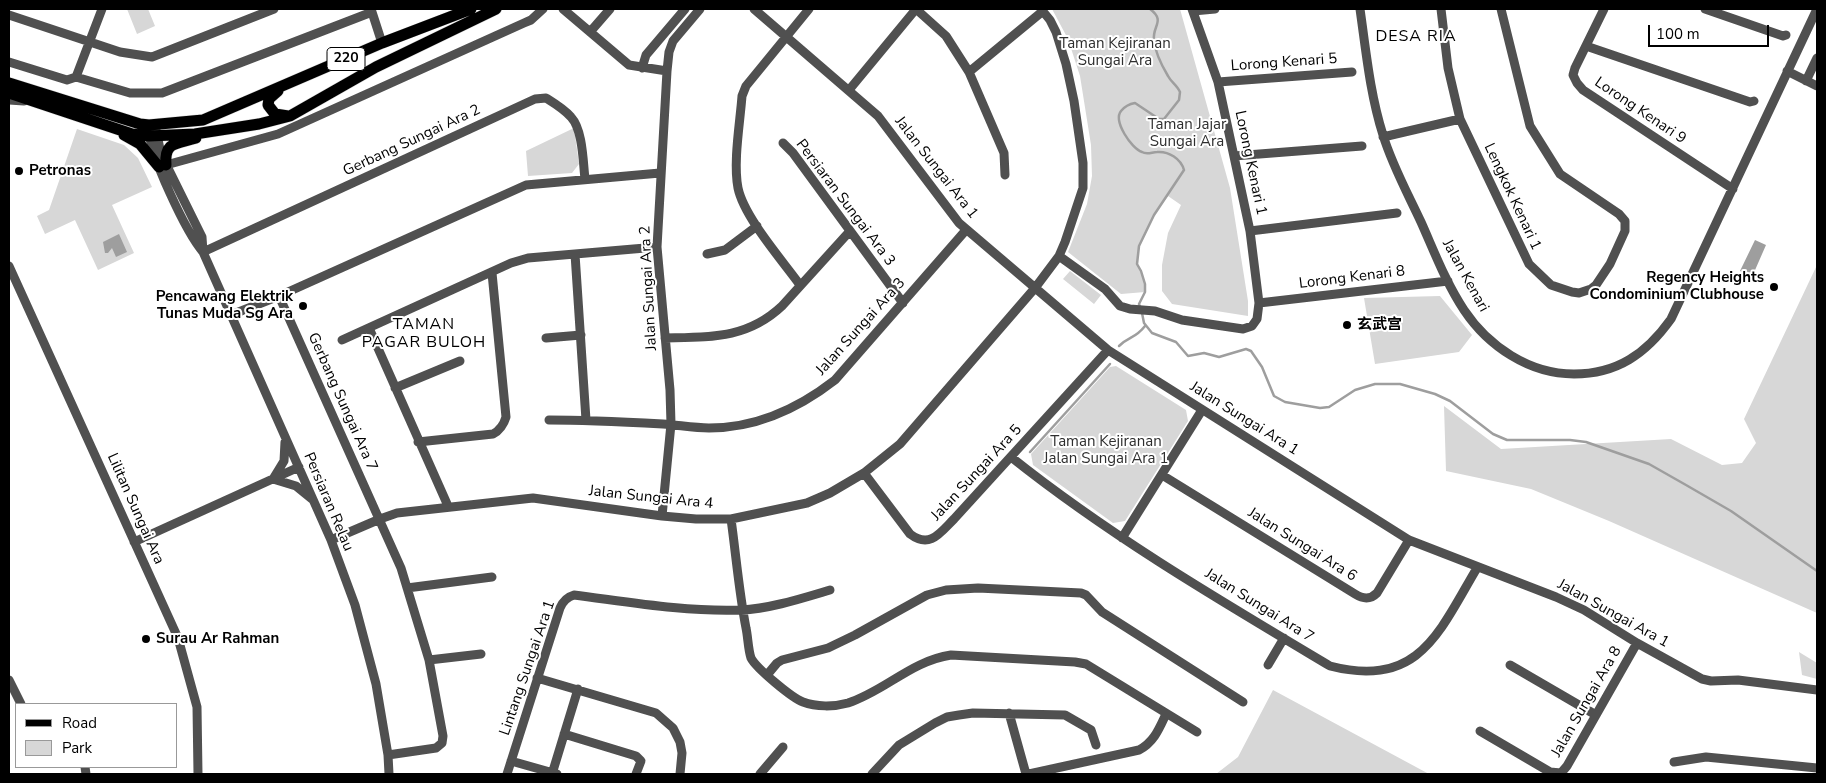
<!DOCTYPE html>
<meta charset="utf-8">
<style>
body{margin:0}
#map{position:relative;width:1826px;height:783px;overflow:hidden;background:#fff;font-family:"Nunito Sans",sans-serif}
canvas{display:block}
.frame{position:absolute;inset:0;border:10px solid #000;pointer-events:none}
.legend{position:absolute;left:15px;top:703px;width:162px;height:65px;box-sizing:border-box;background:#fff;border:1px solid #999;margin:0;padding:6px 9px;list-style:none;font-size:15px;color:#000}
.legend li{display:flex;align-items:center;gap:10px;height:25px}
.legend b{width:25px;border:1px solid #999}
.scale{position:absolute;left:1648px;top:25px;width:121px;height:22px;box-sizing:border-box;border:2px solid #000;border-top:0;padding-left:6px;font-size:15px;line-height:18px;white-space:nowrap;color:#000;-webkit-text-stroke:4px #fff;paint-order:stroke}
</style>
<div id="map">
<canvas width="1826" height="783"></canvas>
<div class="frame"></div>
<ul class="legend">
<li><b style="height:6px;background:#000"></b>Road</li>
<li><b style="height:14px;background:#d7d7d7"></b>Park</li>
</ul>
<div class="scale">100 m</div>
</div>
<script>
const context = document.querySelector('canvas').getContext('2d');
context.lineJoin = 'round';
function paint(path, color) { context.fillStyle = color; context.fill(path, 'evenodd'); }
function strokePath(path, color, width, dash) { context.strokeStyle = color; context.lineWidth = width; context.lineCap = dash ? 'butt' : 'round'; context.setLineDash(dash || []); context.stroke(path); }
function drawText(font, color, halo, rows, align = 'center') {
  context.font = font + ' "Nunito Sans","Noto Sans SC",sans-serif'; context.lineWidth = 4; context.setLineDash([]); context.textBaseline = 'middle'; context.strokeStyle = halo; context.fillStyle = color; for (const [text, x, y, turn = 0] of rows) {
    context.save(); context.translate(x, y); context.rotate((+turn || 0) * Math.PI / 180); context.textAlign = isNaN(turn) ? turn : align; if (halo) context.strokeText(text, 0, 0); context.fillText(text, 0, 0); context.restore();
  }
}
paint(new Path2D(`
 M127,9H148L155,26L137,34Z
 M1052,9H1180L1230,188L1248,301V316L1172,304L1162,291V265L1168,233L1181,205L1168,196L1154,215L1139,246L1137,264L1141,271L1145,284V292L1121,294L1068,252L1087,204L1092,176L1091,145L1080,76L1068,39Z
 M574,128L579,164L572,173L528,176L526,151Z
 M77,129L124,145L138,158L152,187L112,205L134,253L98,270L75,220L45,234L37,216L49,210Z
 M1817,265V613L1609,521L1531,489L1446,471L1444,406L1501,449L1671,439L1722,465L1742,463L1756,443L1744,419Z
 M1070,271L1101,295L1094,304L1063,279Z
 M1440,296L1472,335L1459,352L1375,364L1364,298Z
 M1116,366L1186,410L1188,421L1125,521L1113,523L1033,465L1031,454L1110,367Z
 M1799,652L1817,663V679L1802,675Z
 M1273,690L1429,774H1216L1238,757Z`), '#d7d7d7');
paint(new Path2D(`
 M119,234L127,252L116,257L112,248L108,253H105L103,242Z
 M1755,240L1766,245L1752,277L1740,271Z`), '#9e9e9e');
strokePath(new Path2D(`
 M1140,307L1139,304L1145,292V284L1141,271L1137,264L1139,246L1154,215L1184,170C1181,159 1169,151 1157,152C1152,152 1147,155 1142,152C1131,148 1113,121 1121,111C1125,106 1129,104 1135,103L1159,119H1164L1179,100L1180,92C1177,85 1171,82 1168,76C1162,66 1155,51 1154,40C1152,26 1166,21 1150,9
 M1142,313L1144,323L1152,333L1176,342L1188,356L1204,353L1219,357L1246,349L1251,351L1262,367L1274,396L1285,402L1320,408L1329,407L1355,390L1375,384H1400L1435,394L1450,401L1493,434L1507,440H1570L1586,442L1649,464L1686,485L1731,511L1817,571
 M1119,346C1129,336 1135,339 1145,326
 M1030,452L1110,364`), '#9e9e9e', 2.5);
const major = new Path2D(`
 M9,83L140,124L149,125L203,120L382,43L471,9
 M278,91L269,99L268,105L275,114L288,116
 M9,93L132,134L149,136L195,134L259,124L290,116L376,67L496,9
 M124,135L140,144L159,167
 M166,165C164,141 177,144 196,138`);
strokePath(major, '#dbdbdb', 12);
strokePath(new Path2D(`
 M371,9L382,43
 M563,9L629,65L667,71
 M754,9L878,116L959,223L1108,350L1409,540L1556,597L1584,610L1637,643L1702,679L1711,681L1738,680L1817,690
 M916,9L946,36L969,72L1004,153L1005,175
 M1360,9C1366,51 1370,94 1383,135C1392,165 1408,194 1421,222C1434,251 1446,283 1464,310C1488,346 1529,374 1574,374C1617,374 1646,354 1671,319L1817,9
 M1441,9L1448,68L1460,119L1529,264L1551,285L1572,292L1579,293L1591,289L1596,285L1610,264L1625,231V221L1619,214L1560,174L1530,126L1501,9
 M1604,9L1575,68L1573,75L1577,83L1583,90L1733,189
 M1705,9L1783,36L1786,35
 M1193,11L1215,9
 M9,15L120,52L152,57L274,9
 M590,32L610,9
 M1586,46L1750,102L1754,101
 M9,62L67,80L76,77L130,93H162L372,12
 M642,68L646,55L685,9
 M1787,71L1817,86
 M969,72L1043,11
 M76,77L102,9
 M1806,81L1817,58
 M1218,82L1352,72
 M849,90L916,9
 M9,100L24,101
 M149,130C150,156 186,232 203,252L331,540L355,605L376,684L388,755L389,774
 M156,130L161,154L202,237L203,252
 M1383,137L1460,119
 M783,143L793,153L903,303
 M1234,156L1362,146
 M166,165L278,134L524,23L531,20L543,9
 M1250,231L1397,213
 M203,252L535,99L546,98C554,103 564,109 571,117C583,130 583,162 585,179
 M575,254L586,420
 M707,254L725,250L757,226
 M1059,256L1105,289L1120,306L1130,309L1155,311L1182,320L1243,329L1252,326L1257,319L1259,303L1250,231L1218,82L1192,9
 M9,266L178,638L197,707L198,774
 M800,285C782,260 744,217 738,188C733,162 740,123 742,96L746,86L809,9
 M279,296L401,568L429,660L443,736L442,743L436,748L388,755
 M1259,303L1448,281
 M231,315L279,296L526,185L660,173
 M369,328L448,506
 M546,338L581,335
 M665,338C710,337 747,339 782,306L850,231
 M342,340L511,263L528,258L657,247
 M395,388L460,361
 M549,420C587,420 625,422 663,424C678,425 694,428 709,428C756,428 799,408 835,380L966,230
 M285,442L284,461L273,479L296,486L312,499
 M418,442L493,434C499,431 504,424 506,417L492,273
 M1011,457C1110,536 1221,601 1330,666C1419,689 1439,632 1477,568
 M864,473L910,534C930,549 940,533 954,519L1108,350
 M1162,475L1355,594C1363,599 1370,600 1377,593L1409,540
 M662,516L671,424L670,390L657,247L667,71L669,52L673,41L700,9
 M731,519C736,555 739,592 746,628C748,637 748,649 751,658C756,668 792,698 803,702C816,707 834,707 848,703C885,691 911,661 951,655L1075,662L1086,664L1197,732
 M1122,538L1202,410
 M331,540L380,519L397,513L533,498L662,516L696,519H731L807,503L830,493L864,473L900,444L1035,288L1059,256L1065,242L1083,188V163L1074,101L1066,64L1056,32L1050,20L1041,9
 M134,542L299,467
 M407,588L492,577
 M429,660L481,654
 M1268,665L1284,638
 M1510,665L1596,715
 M767,675L777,663L782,660L828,648L855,635L927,595L946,590L978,588L1081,593L1086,595L1102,612L1243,702
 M537,678L656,713L673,728L680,742L682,753L680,774
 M9,680L21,704
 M1009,713L1026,774
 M1480,731L1550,772L1561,773L1567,766L1637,643
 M564,734L636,756L641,761L636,774
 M511,761L557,774
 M1674,762L1706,757L1817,768
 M85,767L86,774
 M507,774L560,608C563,601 567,597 574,595C629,602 685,612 741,610C769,609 803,598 830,590
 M552,774L578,689
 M760,774L783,747
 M872,774L899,745L935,723L947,717L959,715L973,713L1065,715L1091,730L1096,745
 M1029,774L1139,750C1154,742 1159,729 1166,714`), '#505050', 9);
strokePath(major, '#000', 11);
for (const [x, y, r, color] of [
 [19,171,5,"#000"],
 [1774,287,5,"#000"],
 [303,306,5,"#000"],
 [1347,325,5,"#000"],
 [146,639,5,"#000"]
]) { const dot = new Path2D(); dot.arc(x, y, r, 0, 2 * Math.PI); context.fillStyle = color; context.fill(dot); strokePath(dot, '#fff', 2); }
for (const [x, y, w] of [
 [346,59,38]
]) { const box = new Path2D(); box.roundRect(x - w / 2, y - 11.5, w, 23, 4); context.fillStyle = '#fff'; context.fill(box); strokePath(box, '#000', 1); }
drawText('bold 14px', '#000', null, [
 ["220",346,59]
]);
drawText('15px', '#2e2e2e', '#fff', [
 ["Taman Kejiranan",1115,44],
 ["Sungai Ara",1115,61],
 ["Taman Jajar",1187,125],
 ["Sungai Ara",1187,142],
 ["Taman Kejiranan",1106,442],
 ["Jalan Sungai Ara 1",1106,459]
]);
drawText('15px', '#000', '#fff', [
 ["Lorong Kenari 5",1284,63,-4],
 ["Lorong Kenari 9",1640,111,34],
 ["Gerbang Sungai Ara 2",412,141,-25],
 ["Lorong Kenari 1",1250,163,78],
 ["Jalan Sungai Ara 1",936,168,52],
 ["Lengkok Kenari 1",1512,197,65],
 ["Persiaran Sungai Ara 3",845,203,53],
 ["Jalan Kenari",1465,276,61],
 ["Lorong Kenari 8",1352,278,-7],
 ["Jalan Sungai Ara 2",649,288,-93],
 ["Jalan Sungai Ara 3",861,327,-48],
 ["Gerbang Sungai Ara 7",342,402,66],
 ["Jalan Sungai Ara 1",1244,419,32],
 ["Jalan Sungai Ara 5",977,473,-47],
 ["Jalan Sungai Ara 4",651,498,6],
 ["Persiaran Relau",328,502,67],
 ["Lilitan Sungai Ara",135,509,66],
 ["Jalan Sungai Ara 6",1302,545,32],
 ["Jalan Sungai Ara 7",1259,606,32],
 ["Jalan Sungai Ara 1",1613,614,29],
 ["Lintang Sungai Ara 1",528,668,-71],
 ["Jalan Sungai Ara 8",1587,702,-60]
]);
drawText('bold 15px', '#000', '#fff', [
 ["Petronas",29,171],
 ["Regency Heights",1764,278,"right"],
 ["Condominium Clubhouse",1764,295,"right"],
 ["Pencawang Elektrik",293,297,"right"],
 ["Tunas Muda Sg Ara",293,314,"right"],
 ["玄武宫",1357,325],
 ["Surau Ar Rahman",156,639]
], 'left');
context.letterSpacing = '1px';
drawText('16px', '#000', '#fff', [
 ["DESA RIA",1416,37],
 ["TAMAN",424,325],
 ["PAGAR BULOH",424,343]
]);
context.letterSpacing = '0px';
</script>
